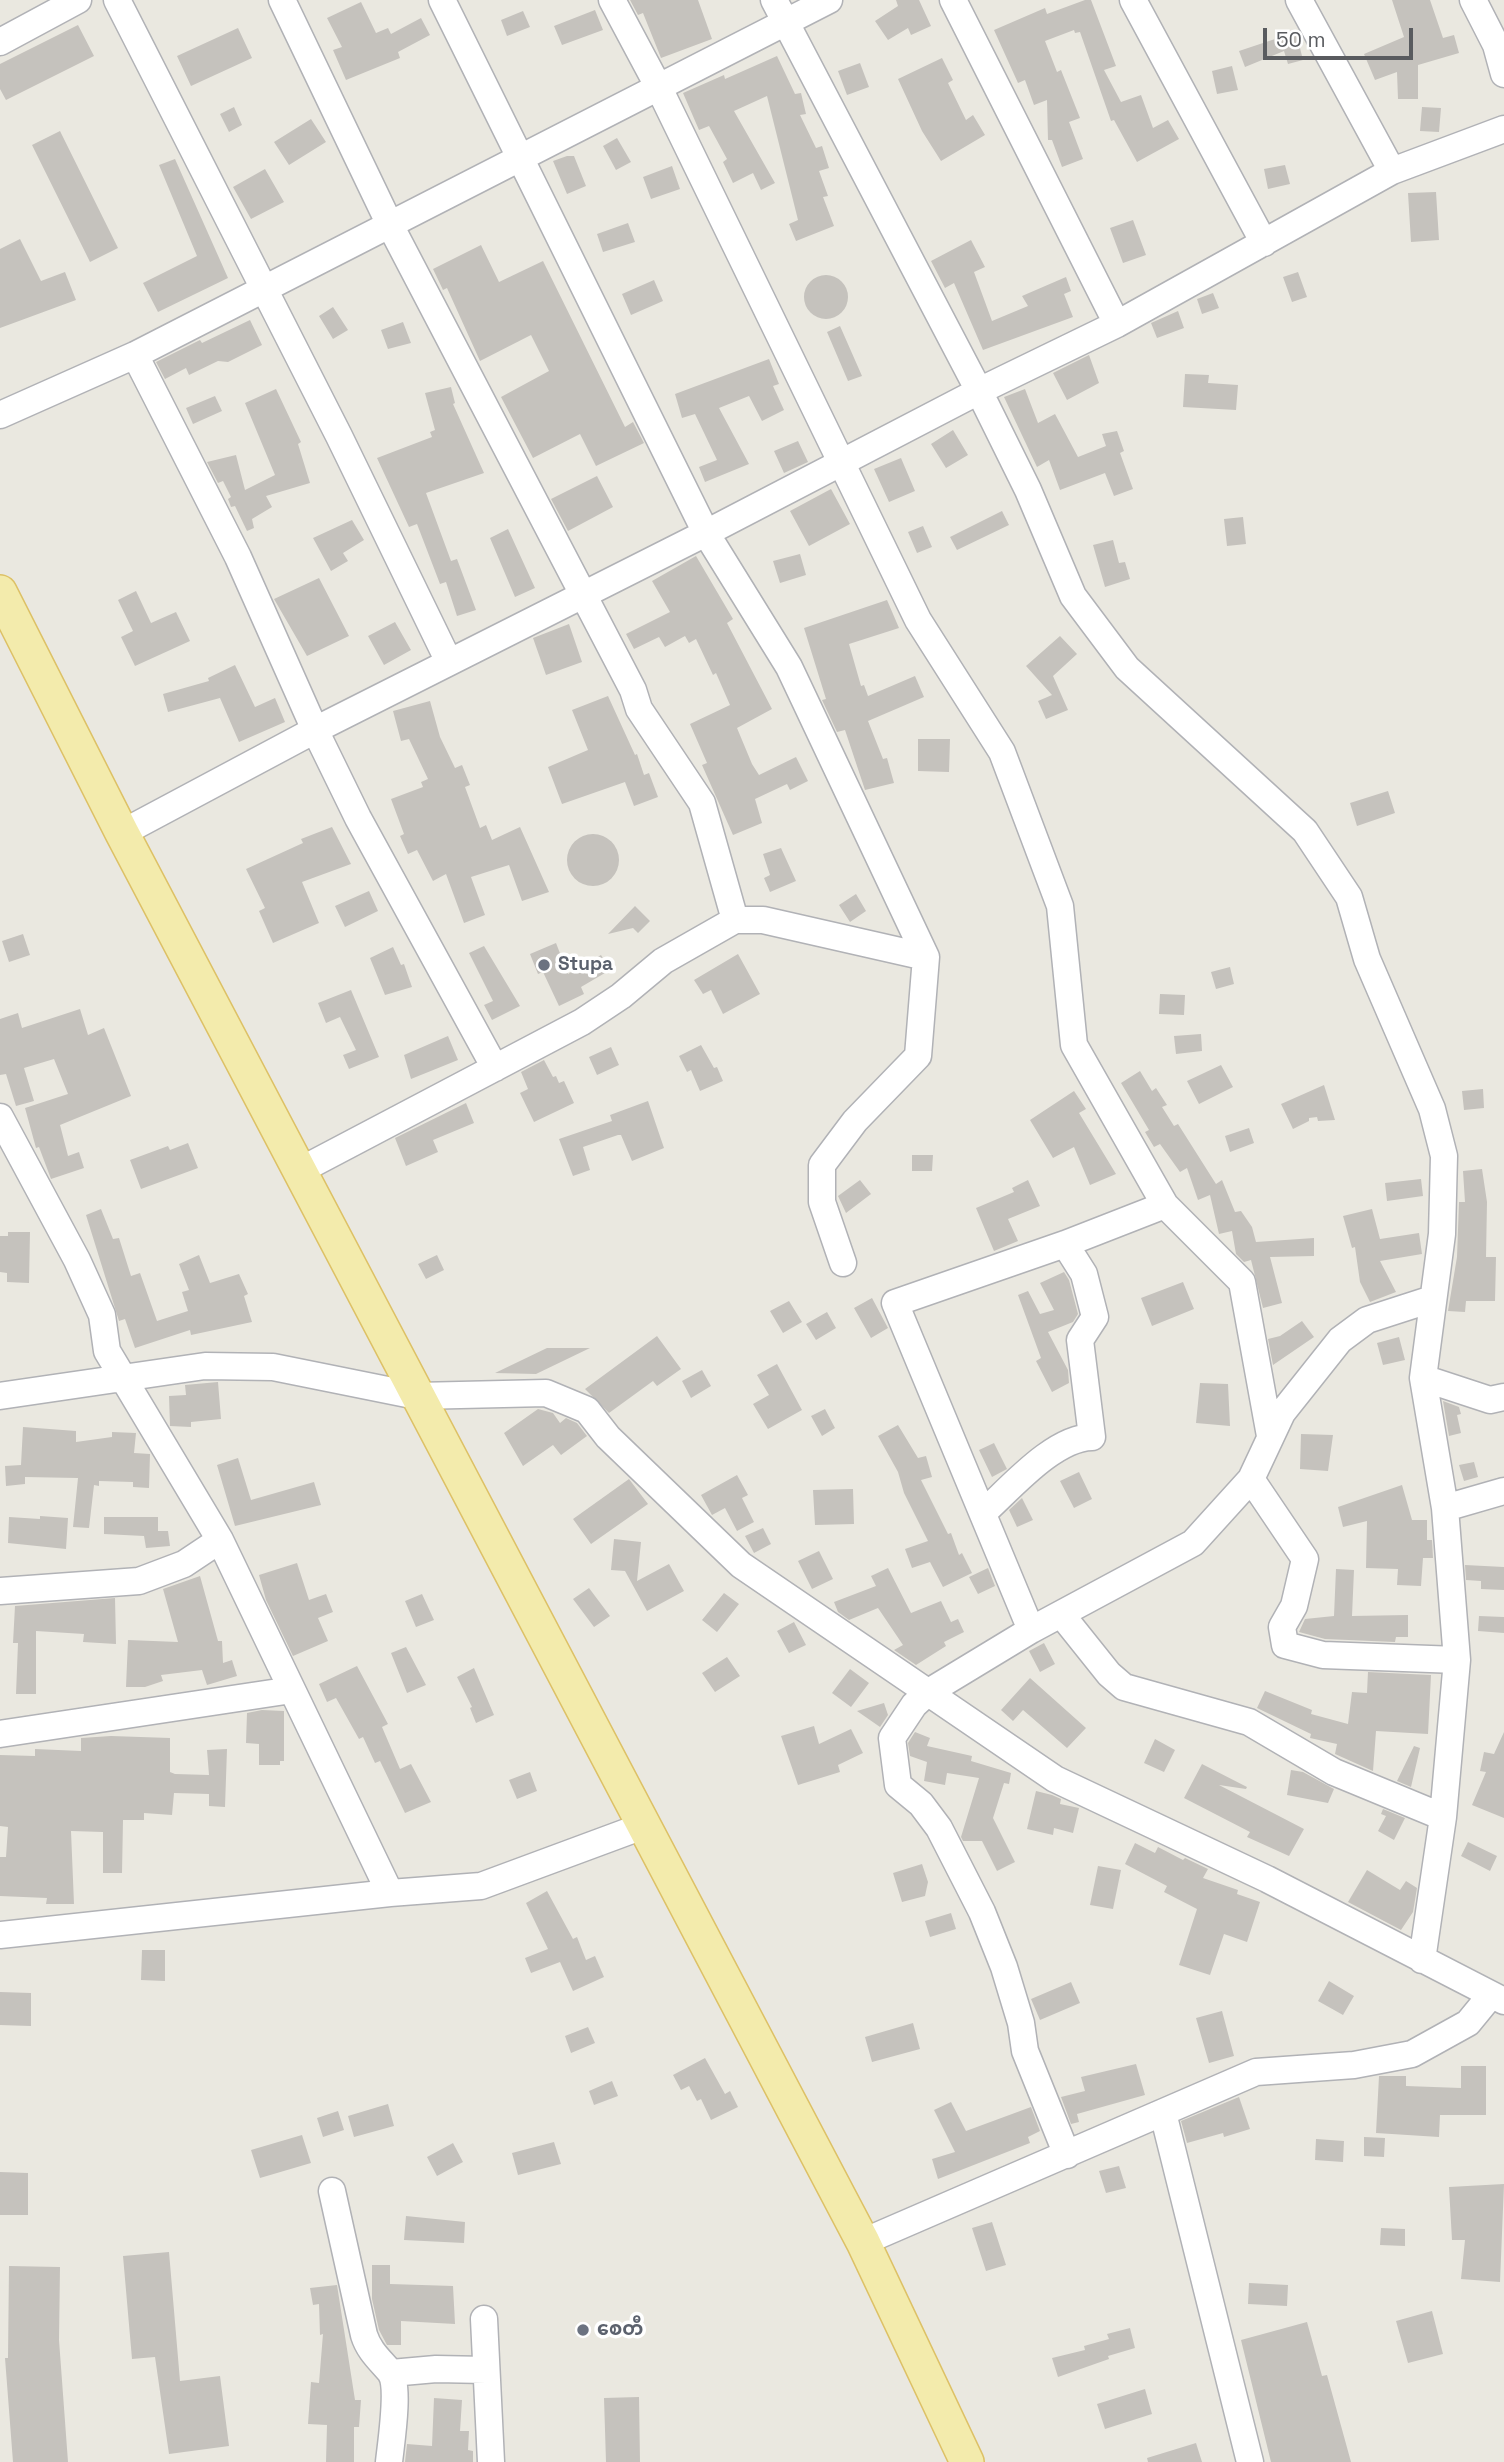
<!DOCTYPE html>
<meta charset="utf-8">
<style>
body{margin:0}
#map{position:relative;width:1504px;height:2462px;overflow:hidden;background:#eae8e0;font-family:"Space Grotesk",sans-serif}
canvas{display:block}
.scale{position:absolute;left:1263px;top:28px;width:150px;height:32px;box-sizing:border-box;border:4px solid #595b5f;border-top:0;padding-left:9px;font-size:21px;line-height:24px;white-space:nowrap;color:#595b5f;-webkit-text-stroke:5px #fff;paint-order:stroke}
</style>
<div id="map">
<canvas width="1504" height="2462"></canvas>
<div class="scale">50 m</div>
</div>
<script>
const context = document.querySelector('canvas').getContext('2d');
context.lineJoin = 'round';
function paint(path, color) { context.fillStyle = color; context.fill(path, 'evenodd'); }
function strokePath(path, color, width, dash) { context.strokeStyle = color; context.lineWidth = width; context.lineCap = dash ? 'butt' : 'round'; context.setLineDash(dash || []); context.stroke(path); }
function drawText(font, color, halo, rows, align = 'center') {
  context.font = font + ' "Space Grotesk","Noto Sans Myanmar",sans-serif'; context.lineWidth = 7; context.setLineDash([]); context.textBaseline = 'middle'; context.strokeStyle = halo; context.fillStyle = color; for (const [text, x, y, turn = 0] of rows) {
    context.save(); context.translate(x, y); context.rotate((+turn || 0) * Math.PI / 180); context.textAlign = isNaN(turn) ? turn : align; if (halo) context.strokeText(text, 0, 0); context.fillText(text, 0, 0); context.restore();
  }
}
paint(new Path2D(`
 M630,0H698L712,39L661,58L643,13L638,15Z
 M896,0H919L931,26L911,35L908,28L888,40L875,21L898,6Z
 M1085,0H1091L1116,66L1104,70L1121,102L1141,95L1153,128L1168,120L1179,139L1137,162L1114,120L1111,121L1080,32L1075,33L1074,30L1045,41L1057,72L1061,70L1080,118L1069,122L1083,159L1062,167L1052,140H1048L1047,100L1034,105L1025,80L1018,83L994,30L1045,8L1047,14Z
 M1392,0H1430L1443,38L1454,35L1459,53L1418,65V99H1398L1397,72L1375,80L1364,54L1404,37Z
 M361,2L376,33L388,28L391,34L421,18L430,35L398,52L400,58L346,80L333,50L342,47L327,18Z
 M595,10L603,30L562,45L554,26Z
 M523,11L530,27L507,36L501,20Z
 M78,25L94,56L6,100L0,89V64Z
 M238,28L252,58L191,86L177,56Z
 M1296,32L1303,60L1288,64L1284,51L1245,67L1239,51Z
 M777,56L795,94L801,93L806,114L800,115L816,148L822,146L829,168L819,171L828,196L823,197L834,226L796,241L789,224L798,220L767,96L734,111L775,183L761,190L753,173L733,183L723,162L727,159L709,126L699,130L683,93L724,75L725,79Z
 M942,58L953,80L948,83L966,120L973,115L985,135L941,161L922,131L898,79Z
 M860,63L869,87L847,95L838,71Z
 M1232,66L1238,90L1217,94L1212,71Z
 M234,107L242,125L229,132L220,114Z
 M1422,107L1441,108L1439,132L1420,131Z
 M311,119L326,142L289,165L274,142Z
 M60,131L118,248L90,262L32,145Z
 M617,138L631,162L616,170L603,146Z
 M567,156H574L586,186L567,194L553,161Z
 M175,159L228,278L158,312L143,283L197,256L159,165Z
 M1285,165L1290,184L1268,189L1264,169Z
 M672,166L680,189L651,199L643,177Z
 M265,169L284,202L251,219L233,187Z
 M1436,192L1439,240L1411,242L1408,193Z
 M1133,220L1146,255L1123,263L1110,228Z
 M628,223L635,242L603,252L597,234Z
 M20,239L41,281L65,272L76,300L0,328V249Z
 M971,240L985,267L974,272L992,321L1028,306L1022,296L1066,277L1071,291L1064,294L1073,317L983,350L954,283L945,288L931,261Z
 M481,245L499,282L543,261L625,427L633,422L644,443L596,466L580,434L533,458L501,397L549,371L531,335L480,361L447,288L443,290L433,269Z
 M1298,272L1307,297L1292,302L1283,277Z
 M804 297a22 22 0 1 1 44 0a22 22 0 1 1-44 0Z
 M654,280L663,301L631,315L622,294Z
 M1213,293L1219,308L1202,314L1197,299Z
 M333,307L348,330L333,339L319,316Z
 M1178,311L1184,328L1157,338L1151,323Z
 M250,320L262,345L228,362L218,361L189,375L186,368L165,379L156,362L200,340L202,343Z
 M403,322L411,343L388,349L381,330Z
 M840,326L862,376L848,381L827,332Z
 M1089,355L1099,383L1067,400L1053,373Z
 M769,359L779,384L773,386L784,410L762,421L749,396L719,408L749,464L705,482L699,467L717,460L695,414L682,418L675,394Z
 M1185,374L1209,375L1208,383L1238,385L1236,410L1183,407Z
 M451,387L455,403L453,404L484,473L426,493L451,561L457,559L476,610L457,616L446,582L440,584L417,524L409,527L377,458L432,437L430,432L435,430L425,393Z
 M276,389L301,442L298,444L310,483L266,496L272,507L252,519L254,528L247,531L235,506L231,507L228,499L231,497L223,481L218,483L207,462L236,455L245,490L275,475L245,403Z
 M1025,389L1038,423L1055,414L1078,457L1106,446L1102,434L1117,431L1124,451L1120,453L1133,489L1114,496L1105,473L1060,490L1049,460L1037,467L1004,397Z
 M215,396L222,411L193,424L186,408Z
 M953,430L968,455L946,468L931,444Z
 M798,441L808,462L784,473L774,451Z
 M901,458L915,491L889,502L874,469Z
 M597,476L613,507L568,531L551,499Z
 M831,489L850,524L809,546L790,511Z
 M1002,511L1009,525L957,550L950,537Z
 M1243,517L1246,544L1227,546L1224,519Z
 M352,520L364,540L343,553L348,561L331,571L313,538Z
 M923,526L932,547L917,553L908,532Z
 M508,529L535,588L515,597L490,538Z
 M1113,540L1119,563L1125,562L1130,579L1105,587L1093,545Z
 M800,554L806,575L780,583L773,561Z
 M696,556L733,619L727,623L772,709L737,728L752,764L759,775L796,757L808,781L790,790L787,784L755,799L762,823L733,835L702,765L707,763L690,724L730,705L716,673L713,675L696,639L689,643L685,636L665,647L659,637L634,649L626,634L670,612L652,581Z
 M319,578L349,636L307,656L274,599Z
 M136,591L151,623L176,612L190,641L135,666L121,637L133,631L118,600Z
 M887,600L899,628L849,644L861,686L864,685L868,696L915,676L924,697L868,721L883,759L887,758L894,783L865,790L845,730L837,732L822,700L826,699L804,628Z
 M395,622L411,650L384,665L368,636Z
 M569,624L582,662L546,675L533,638Z
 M1060,636L1077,654L1053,676L1068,710L1046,719L1038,701L1052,695L1026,666Z
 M235,665L255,707L275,698L285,722L239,742L220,698L168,712L163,694L209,681L208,678Z
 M608,696L635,755L637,754L644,775L649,773L658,797L634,806L625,782L562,804L548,767L588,750L572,710Z
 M430,701L440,737L455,768L462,765L470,785L465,787L480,828L486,825L492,840L520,827L549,892L522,901L509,865L471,877L485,915L464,923L446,874L433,881L417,850L408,854L400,836L404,834L391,799L423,787L421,782L428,779L409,739L401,741L393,711Z
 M918,739H950L949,772L918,771Z
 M1388,791L1395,813L1357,826L1350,803Z
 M332,827L351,864L302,882L319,923L273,943L259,911L265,908L246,869L303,843L301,839Z
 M567 860a26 26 0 1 1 52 0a26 26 0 1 1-52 0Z
 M781,848L796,881L770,892L764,878L770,875L763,854Z
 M369,891L378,911L345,927L335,906Z
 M856,894L866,911L850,922L839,905Z
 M635,906L650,921L638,933L633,928L608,934Z
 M23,934L30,955L9,962L2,941Z
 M556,943L568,974L601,955L610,970L581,987L584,994L559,1006L543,972L538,974L530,954Z
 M484,946L520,1006L492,1020L484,1005L493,1001L469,953Z
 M393,947L401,965L404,964L412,987L385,995L370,958Z
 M738,954L760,994L723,1014L711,990L703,994L694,980Z
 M1230,967L1234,984L1216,989L1211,972Z
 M351,990L379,1057L349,1069L343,1055L356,1050L340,1017L326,1023L318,1003Z
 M1160,994L1185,995L1184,1015L1159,1014Z
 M80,1009L88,1035L104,1028L131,1096L60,1125L68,1156L79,1152L84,1168L51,1179L39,1147L36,1148L25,1108L68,1094L54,1059L24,1068L34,1101L16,1106L6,1074L0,1075V1019L18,1013L22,1028Z
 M1201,1034L1202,1051L1176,1054L1174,1036Z
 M448,1036L458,1060L411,1079L404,1055Z
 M701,1045L714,1068L717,1067L723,1081L700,1091L691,1070L687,1072L679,1056Z
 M611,1047L619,1065L597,1075L589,1057Z
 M544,1060L553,1077L556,1076L559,1083L564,1081L574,1103L534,1122L520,1093L528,1089L521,1072Z
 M1221,1065L1233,1087L1199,1104L1187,1081Z
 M1140,1071L1152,1091L1156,1088L1167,1105L1162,1107L1174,1126L1178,1124L1216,1184L1222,1180L1235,1212L1241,1211L1252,1227L1256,1242L1314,1238V1256L1270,1257L1282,1303L1263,1308L1251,1260L1244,1262L1236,1254L1232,1231L1219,1234L1210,1195L1198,1200L1187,1168L1180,1172L1160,1144L1154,1147L1145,1132L1149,1130L1121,1083Z
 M1324,1085L1335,1120L1318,1121L1317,1117L1309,1118V1121L1293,1129L1281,1104Z
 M1483,1089L1484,1108L1464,1110L1462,1091Z
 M1074,1091L1086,1109L1079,1113L1116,1174L1090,1185L1074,1147L1053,1158L1030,1120Z
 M648,1101L664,1148L632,1161L621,1135H618L583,1147L590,1170L573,1176L559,1139L612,1121L610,1115Z
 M466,1103L474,1123L433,1140L438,1152L406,1166L395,1138Z
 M1249,1128L1254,1143L1230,1152L1225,1136Z
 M188,1143L198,1168L141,1189L130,1160L168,1146L170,1150Z
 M912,1155H933L932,1171H912Z
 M1482,1169L1487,1202L1486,1257H1496L1495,1301H1466L1465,1312L1448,1311L1457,1257L1459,1202H1465L1463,1171Z
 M1421,1179L1423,1196L1387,1201L1385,1183Z
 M860,1180L871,1194L846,1213L838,1196Z
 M1028,1180L1040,1206L1008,1219L1018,1241L994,1251L976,1208L1014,1192L1012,1188Z
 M101,1209L113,1239L119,1238L131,1276L140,1273L157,1321L188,1311L182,1292L189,1290L179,1264L199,1255L210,1283L239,1274L248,1294L244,1296L252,1322L191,1335L190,1330L135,1348L125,1319L119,1321L86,1215Z
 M1372,1209L1380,1239L1419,1233L1422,1254L1380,1261L1396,1292L1370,1302L1360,1282L1355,1247L1352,1248L1343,1216Z
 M8,1232H30L29,1283L7,1282V1273L0,1272V1236H8Z
 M437,1255L444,1270L426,1279L418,1264Z
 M1064,1272L1069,1280L1078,1314L1073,1322L1048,1332L1068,1370L1069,1383L1052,1392L1036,1361L1041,1358L1018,1295L1028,1291L1040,1314L1054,1310L1040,1283Z
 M1183,1282L1194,1309L1152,1326L1141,1298Z
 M872,1298L888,1328L871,1338L854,1308Z
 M789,1301L802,1322L783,1333L770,1311Z
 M827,1312L836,1328L816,1340L806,1324Z
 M1302,1321L1314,1337L1273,1365L1268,1339L1280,1336Z
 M657,1336L681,1369L657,1386L653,1381L609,1413L585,1389Z
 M1399,1337L1405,1360L1383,1365L1377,1343Z
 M547,1348H590L536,1374L495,1373Z
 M777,1364L802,1410L768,1429L753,1404L769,1395L757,1375Z
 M702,1370L711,1386L691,1398L682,1381Z
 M218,1382L221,1419L191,1422V1427L170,1426L169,1396L186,1395L185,1385Z
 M1200,1383L1228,1384L1230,1426L1196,1423Z
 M1443,1401L1459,1407L1461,1414L1457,1415L1461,1433L1449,1436Z
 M538,1409L553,1413L560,1423L566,1418L577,1423L587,1436L561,1455L553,1445L523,1466L504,1433Z
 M825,1409L835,1428L822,1436L811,1416Z
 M898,1425L918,1458L926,1456L932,1477L921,1480L948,1534L951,1533L959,1555L962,1553L972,1573L943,1587L930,1562L912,1568L905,1549L928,1541L904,1493L898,1472L878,1436Z
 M23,1427L76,1431V1442L112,1437V1432L136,1433L134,1453L150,1454L149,1488L133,1487V1482L99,1481V1486L94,1485L89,1528L73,1527L78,1478L25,1477V1484L6,1486L5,1466L21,1465Z
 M1301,1434L1333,1435L1328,1471L1300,1469Z
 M994,1443L1007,1469L992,1477L979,1450Z
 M238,1458L251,1500L314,1482L321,1505L235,1526L217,1465Z
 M1474,1462L1478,1477L1464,1481L1459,1465Z
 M1079,1472L1092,1499L1074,1508L1060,1481Z
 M737,1475L748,1495L742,1498L754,1522L737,1531L725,1508L712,1515L701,1495Z
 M629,1479L648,1504L591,1544L573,1519Z
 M1402,1485L1412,1520H1427V1540H1432L1433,1558H1423L1421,1586L1397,1585L1398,1569L1366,1568L1367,1521L1343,1527L1338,1507Z
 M853,1489L854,1524L815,1525L813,1490Z
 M1022,1498L1033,1520L1017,1527L1009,1510Z
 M40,1516L68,1518L66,1549L8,1543L9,1517L40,1519Z
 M104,1517H158V1531H168L170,1546L146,1548L144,1536L104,1534Z
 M763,1528L771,1544L754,1553L745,1536Z
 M614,1539L641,1542L637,1581L669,1564L684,1591L647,1611L625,1571L611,1570Z
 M819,1551L833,1579L812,1589L798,1561Z
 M297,1563L309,1600L326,1594L333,1612L318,1618L328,1641L293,1656L266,1600L259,1575Z
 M1465,1565L1504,1567V1590L1481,1589V1581L1466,1580Z
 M888,1568L911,1613L941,1601L951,1622L958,1619L964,1632L944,1642L946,1646L916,1665L894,1650L903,1645L878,1608L849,1620L838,1612L834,1602L876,1586L871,1576Z
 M988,1568L995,1586L978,1594L969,1577Z
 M1336,1569L1354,1570L1352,1616L1408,1615V1637H1396L1395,1642L1325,1639L1299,1632L1305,1619L1334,1616Z
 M200,1576L218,1641H222L223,1663L232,1660L237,1676L207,1685L202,1670L161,1675L163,1681L145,1687H126L128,1640L178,1642L163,1589Z
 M589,1588L610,1616L594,1627L573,1599Z
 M724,1593L739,1604L717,1632L702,1620Z
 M422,1594L434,1620L416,1627L405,1601Z
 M115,1598L116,1644L83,1642L84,1634L36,1631V1694H16L18,1643H13L15,1606Z
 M1479,1616L1504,1617V1633L1478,1631Z
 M794,1622L806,1645L789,1653L777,1631Z
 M1044,1643L1055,1664L1040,1672L1029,1651Z
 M406,1647L426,1685L407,1693L391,1653Z
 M727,1657L740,1676L715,1692L702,1673Z
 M357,1666L388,1724L382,1727L400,1769L411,1764L431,1802L405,1813L380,1761L375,1763L363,1737L359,1739L336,1698L327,1702L319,1684Z
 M474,1668L494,1715L476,1723L470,1708L472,1707L457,1677Z
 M850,1669L869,1683L851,1707L832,1693Z
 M1368,1672L1431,1675L1428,1734L1376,1731L1373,1771L1335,1754L1337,1744L1310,1738L1311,1734L1257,1708L1265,1691L1312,1710L1311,1714L1348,1724L1352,1692L1367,1693Z
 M1030,1678L1086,1728L1067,1748L1023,1710L1013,1721L1001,1710Z
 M884,1703L888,1715L880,1727L857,1711Z
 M262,1710L284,1711V1761H280V1765H259V1744L246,1743L247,1713Z
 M814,1726L819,1744L851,1729L863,1753L838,1765L840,1772L798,1785L781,1736Z
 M915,1732L930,1738L927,1746L972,1756L971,1761L1011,1773L1009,1784L1004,1783L993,1818L1015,1862L997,1871L982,1841H963L961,1837L979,1778L947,1773L945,1785L924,1781L927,1762L910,1756L908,1743Z
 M1504,1732V1818L1472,1805L1486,1772L1480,1771L1484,1752L1494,1754Z
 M111,1736L170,1738V1772L175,1774L209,1775L207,1750L227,1749L225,1807L209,1806V1794L174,1793L172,1815L144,1813V1820H123L122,1873H103V1832L71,1831L74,1904H46L47,1898L0,1896V1857H6L8,1827L0,1826V1755L35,1756V1749L81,1751V1738Z
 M1155,1739L1175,1750L1164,1772L1144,1763Z
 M1414,1746L1420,1748L1411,1787L1397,1781Z
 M1202,1764L1247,1787L1246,1789L1219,1785L1304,1829L1289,1856L1247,1837L1250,1832L1184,1798Z
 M1291,1770L1303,1772L1334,1789L1328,1803L1287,1795Z
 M530,1772L537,1791L517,1799L509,1780Z
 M1036,1791L1052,1795L1061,1799L1060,1804L1079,1808L1073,1833L1054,1828L1053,1835L1027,1829Z
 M1383,1809L1405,1818L1394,1840L1378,1831L1386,1816L1381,1814Z
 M1468,1842L1497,1856L1490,1871L1461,1856Z
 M1135,1843L1155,1853L1158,1847L1183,1860L1185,1858L1208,1869L1203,1878L1238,1890L1237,1894L1260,1902L1247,1942L1224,1934L1210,1975L1179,1965L1197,1909L1164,1892L1167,1886L1125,1864Z
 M922,1864L928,1882L925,1896L902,1902L893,1873Z
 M1098,1866L1121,1870L1113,1909L1090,1905Z
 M1367,1870L1400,1890L1406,1881L1417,1888L1413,1912L1401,1930L1348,1902Z
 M547,1891L573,1939L577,1937L586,1960L595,1956L604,1977L573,1991L560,1962L531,1973L525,1958L548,1949L526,1903Z
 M951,1913L956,1929L930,1937L925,1921Z
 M142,1950H165V1981L141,1980Z
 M1329,1981L1354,1996L1343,2015L1318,2001Z
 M1071,1982L1080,2003L1040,2020L1031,1999Z
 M0,1992L31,1993V2026L0,2025Z
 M1222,2011L1234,2056L1209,2063L1196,2018Z
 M913,2023L920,2049L872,2062L865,2037Z
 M588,2027L595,2043L571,2053L565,2036Z
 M705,2058L725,2094L730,2091L738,2107L711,2120L701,2099L697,2101L689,2086L681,2090L673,2075Z
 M1136,2064L1145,2095L1077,2114L1079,2122L1071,2124L1061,2097L1085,2091L1081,2077Z
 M1461,2066H1486V2115H1440L1439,2137L1376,2133L1379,2076H1406V2086L1461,2088Z
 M612,2081L618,2096L594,2105L589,2091Z
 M1239,2097L1250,2129L1224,2137L1223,2133L1187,2143L1181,2121Z
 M951,2102L966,2131L1031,2107L1040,2131L1028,2137L1030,2143L938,2179L932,2159L955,2152L934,2110Z
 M388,2104L394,2126L354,2137L348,2116Z
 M338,2111L344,2130L323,2137L317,2118Z
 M302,2135L311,2163L260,2178L251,2150Z
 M1364,2137L1385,2138L1384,2157L1364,2156Z
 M1316,2139L1344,2141L1343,2162L1315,2160Z
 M554,2142L561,2164L518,2175L512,2153Z
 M453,2143L463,2162L437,2176L427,2157Z
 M1119,2166L1126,2188L1106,2193L1099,2171Z
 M0,2172L28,2173V2215H0Z
 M1504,2184L1500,2282L1461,2279L1465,2240H1452L1449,2187Z
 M406,2216L465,2222L464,2243L404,2240Z
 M992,2222L1006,2265L986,2271L972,2228Z
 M1381,2228L1405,2229V2246L1380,2245Z
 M169,2252L180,2381L220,2376L229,2446L169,2454L155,2357L132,2359L123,2256Z
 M372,2265H390V2284L453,2286L455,2324L401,2321V2345H387L379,2330L372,2299Z
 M9,2266L60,2267L59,2340L68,2462H13L5,2358H8Z
 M1249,2283L1288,2285L1287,2306L1248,2304Z
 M337,2285L355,2400H361L359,2427H354V2462H326L327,2425L308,2424L311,2382L319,2383L323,2334L320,2335L319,2304L313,2305L310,2288Z
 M1432,2311L1443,2354L1408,2363L1396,2321Z
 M1307,2322L1322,2376L1327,2375L1351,2462H1271L1241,2340Z
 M1130,2328L1135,2348L1108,2356L1109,2359L1058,2377L1052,2358L1085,2350L1084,2346L1109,2339L1107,2334Z
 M1145,2389L1152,2414L1105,2429L1097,2404Z
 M639,2397L640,2462H606L604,2398Z
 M434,2398L462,2400L460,2431H469L468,2450L473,2451V2462H405L407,2444L432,2446Z
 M1196,2443L1202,2462H1148L1147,2458Z`), '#c5c2bd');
const minor = new Path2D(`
 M117,0L339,436L449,662
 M282,0L389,223L633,690L639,709L702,803L735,920
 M442,0L706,533L789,667L926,957L918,1056L855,1121L822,1165V1202L843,1263
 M612,0L659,88L918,620L1002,752L1060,906L1074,1045L1165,1205L1242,1282L1270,1436
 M774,0L979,391L1028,490L1073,596L1127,668L1305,831L1349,897L1367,959L1432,1109L1444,1156L1442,1234L1423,1378L1445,1508L1457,1660L1443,1817L1422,1960
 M953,0L1117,324
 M1133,0L1264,243
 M1299,0L1392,171
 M1473,0L1496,45L1504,74
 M0,42L78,0
 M135,355L238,557L315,730L358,818L495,1068
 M0,415L135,355L829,0
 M122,833L315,730L706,533L979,391L1117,324L1392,171L1504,129
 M0,1117L77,1260L102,1315L107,1351L220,1540L390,1893L0,1935
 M299,1171L582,1022L621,996L663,961L735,920H763L926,957
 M1423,1378L1490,1400L1504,1397
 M0,1396L205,1366L273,1367L417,1396L546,1393L587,1410L608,1437L741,1565L1055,1779L1267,1879L1504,2001
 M1251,1479L1305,1559L1294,1606L1282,1627L1285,1645L1323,1655L1457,1660
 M1445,1508L1504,1491
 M983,1513C1011,1488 1053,1438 1092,1437L1080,1340L1095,1317L1084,1274L1065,1244
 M0,1591L139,1581L184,1564L220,1540
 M1061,1614L1109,1674L1124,1687L1249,1722L1334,1772L1443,1817
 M1031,1630L895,1303L1065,1244L1165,1205
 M0,1734L292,1690
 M390,1893L481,1886L643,1826
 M1163,2113L1250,2462
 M1067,2155L1025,2051L1021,2023L1004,1967L982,1912L939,1828L921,1804L898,1785L892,1738L914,1705L927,1693L1031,1630L1193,1543L1251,1479L1282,1413L1340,1340L1367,1320L1432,1299
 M332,2191L364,2335C369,2351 380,2360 390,2372C400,2386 391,2443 389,2462
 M863,2242L1256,2072L1354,2065L1412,2054L1468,2023L1491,1995
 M484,2319L491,2462
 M391,2373L436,2369L486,2370`);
const major = new Path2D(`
 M0,592L122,833L863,2242L967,2462`);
strokePath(minor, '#b1b2b6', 29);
strokePath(major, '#ddc166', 36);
strokePath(minor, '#fff', 26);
strokePath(major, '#f3ebac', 33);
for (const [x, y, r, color] of [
 [544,965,7,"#6b7280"],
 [583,2330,7,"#6b7280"]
]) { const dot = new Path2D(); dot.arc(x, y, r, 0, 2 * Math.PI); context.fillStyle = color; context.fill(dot); strokePath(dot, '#fff', 2.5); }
drawText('bold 19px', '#5b616d', '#fff', [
 ["Stupa",558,965],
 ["စေတီ",597,2330]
], 'left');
</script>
